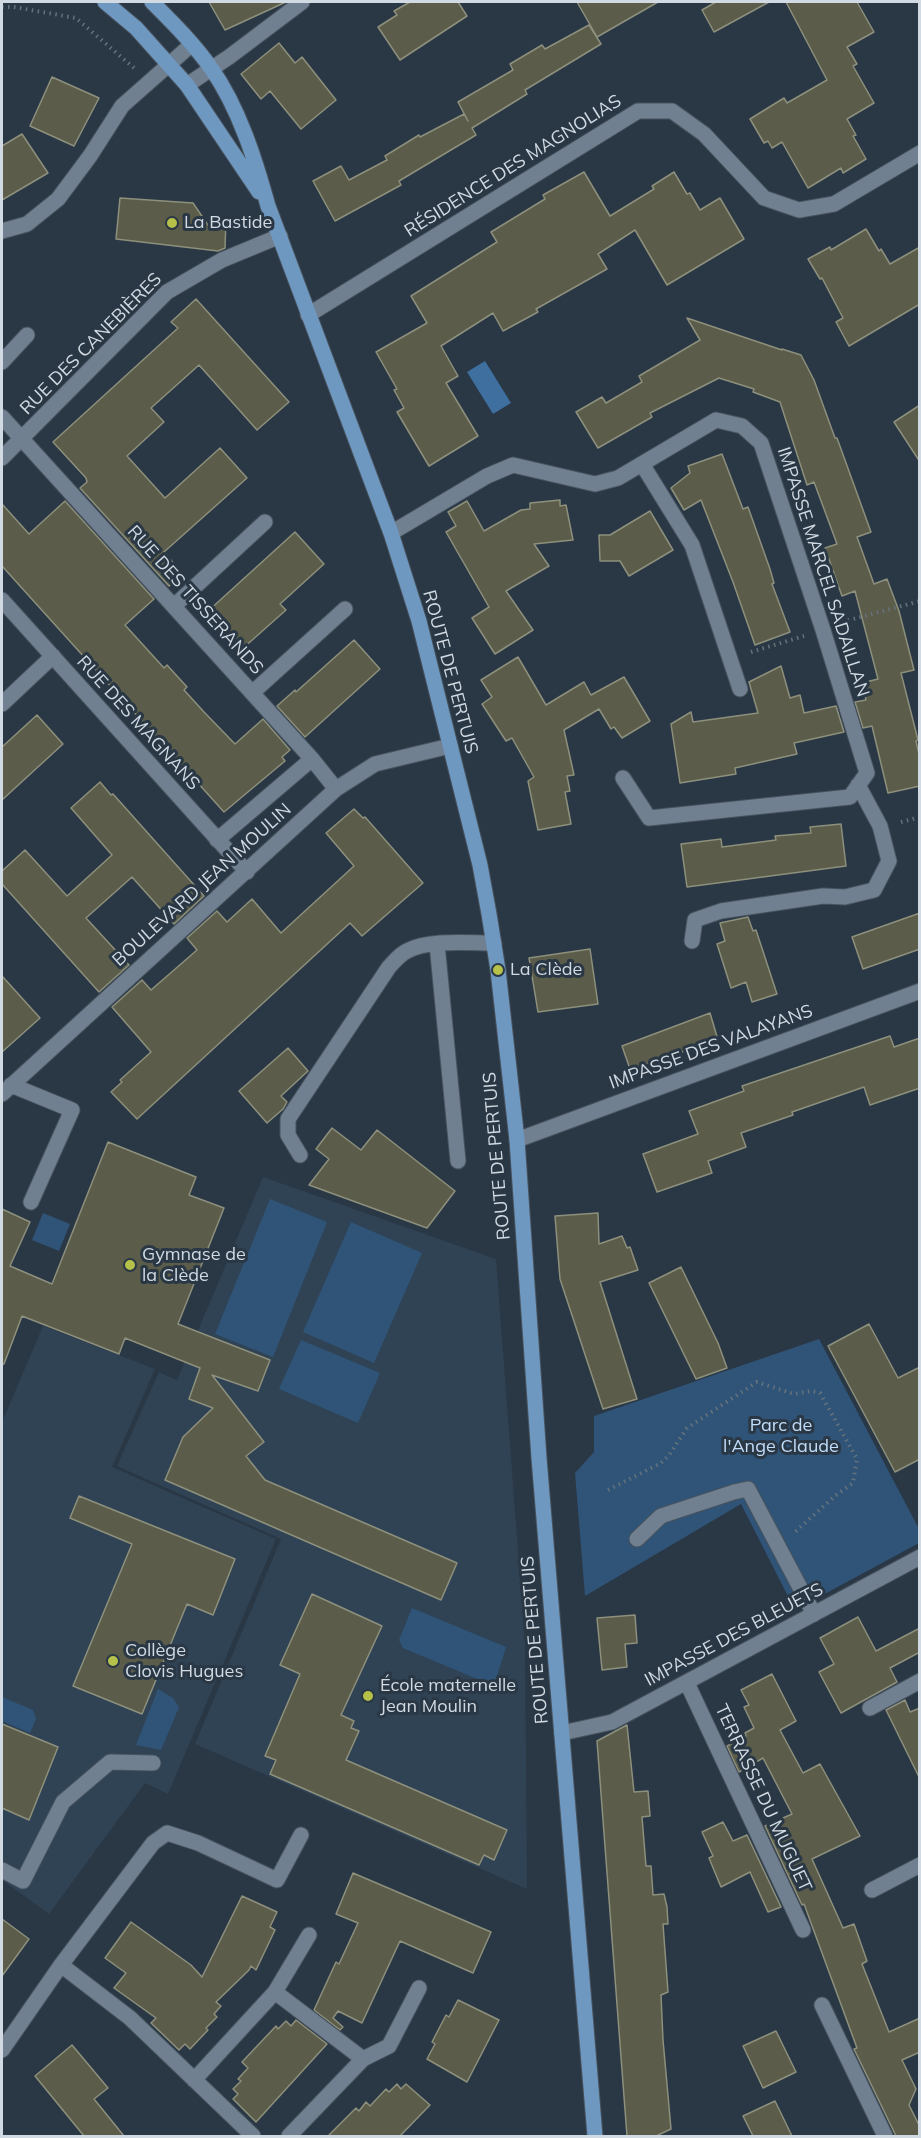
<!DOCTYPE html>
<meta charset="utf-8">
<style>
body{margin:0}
#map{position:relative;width:921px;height:2138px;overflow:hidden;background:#2a3745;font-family:Mulish,sans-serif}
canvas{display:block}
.frame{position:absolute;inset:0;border:3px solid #d1dae2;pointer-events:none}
</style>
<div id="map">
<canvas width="921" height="2138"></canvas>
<div class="frame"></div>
</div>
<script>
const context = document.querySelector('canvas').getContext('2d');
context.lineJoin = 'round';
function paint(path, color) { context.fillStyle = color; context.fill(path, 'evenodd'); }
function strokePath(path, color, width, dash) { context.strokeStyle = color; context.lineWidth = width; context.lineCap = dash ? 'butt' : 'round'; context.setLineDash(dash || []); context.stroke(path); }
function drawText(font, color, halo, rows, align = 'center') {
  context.font = font + ' Mulish,sans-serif'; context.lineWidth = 6; context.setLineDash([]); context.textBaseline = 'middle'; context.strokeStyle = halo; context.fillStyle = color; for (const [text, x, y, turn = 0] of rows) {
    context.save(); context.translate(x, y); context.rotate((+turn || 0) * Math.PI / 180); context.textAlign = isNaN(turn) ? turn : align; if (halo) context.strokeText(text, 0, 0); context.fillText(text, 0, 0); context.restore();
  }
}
paint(new Path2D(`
 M263,1177L496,1259L525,1643L527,1889L195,1744L281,1539L117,1466L159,1372L177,1380Z
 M43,1326L155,1369L112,1467L276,1539L168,1794L145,1783L49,1914L2,1880V1422Z`), '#304355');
paint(new Path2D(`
 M270,1199L327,1222L273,1357L215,1334Z
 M43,1213L70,1224L59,1251L32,1240Z
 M351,1222L422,1253L374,1363L303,1332Z
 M819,1339L919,1529V1543L795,1610L741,1504L585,1596L575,1473L594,1452V1416Z
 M301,1340L380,1373L358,1423L279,1389Z
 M412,1608L506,1647L494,1686L403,1648L399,1640Z
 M158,1689L173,1698L179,1707L161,1750L136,1745Z
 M2,1697L33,1710L36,1719L30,1733L2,1721Z`), '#2f5477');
paint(new Path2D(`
 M485,361L511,403L493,414L467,372Z`), '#3e6f9e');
const building = new Path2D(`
 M209,2H286L225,30Z
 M410,2H458L467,16L400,60L378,27L397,15L394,11Z
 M577,2H658L597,37Z
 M716,2H769L714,32L702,10Z
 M786,2H857L874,32L847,47L857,64L853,66L874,103L847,119L856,135L853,136L866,159L843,173L841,168L808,188L782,142L772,148L768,141L764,143L750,119L784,98L787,103L827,80Z
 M589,25L601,44L525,90L527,94L472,128L476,135L399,181L401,185L335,221L313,181L341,166L349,180L387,160L385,156L419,135L420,137L464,114L468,121L458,102L513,70L510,64L542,45L545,49Z
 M279,43L295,63L302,57L336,100L301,129L270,91L261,99L241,74Z
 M52,77L99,98L74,146L30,126Z
 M22,134L48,173L2,200V146Z
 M584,172L610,216L654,189L652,186L674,172L687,194L690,193L700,210L720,198L744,239L667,285L635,230L598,254L607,269L536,309L538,312L503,331L493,313L441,346L458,376L446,383L478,436L429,466L397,412L404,408L394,390L397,389L376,352L427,323L411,296L497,242L491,232L545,199L543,195Z
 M120,198L193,203L210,228L226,219L225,248L218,251L116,239Z
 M866,229L879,251L881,249L890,264L920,247V304L849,346L836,322L843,318L822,278L820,279L808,259L830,247L831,250Z
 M196,299L289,402L257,430L199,365L151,408L164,422L127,456L165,498L220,448L247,478L164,552L183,574L169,586L80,488L87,482L86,478L53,442L178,328L171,322Z
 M687,318L782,350V349L801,355L814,380L835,438H837L871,532L857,537L874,584L887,579L899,611L914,670L901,673L918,740L916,741L920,759V786L888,793L872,726L863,728L855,702L866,700L862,683L878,679L855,591L842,596L825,548L837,544L814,482L807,485L780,402L753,392L754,389L719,378L650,413L652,417L598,448L576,412L602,397L606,403L642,382L639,376L700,340Z
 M920,405V462L894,422Z
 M722,454L743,509L748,507L770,569L774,583L772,584L790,632L755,645L733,582L701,500L684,510L671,488L690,473L688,466Z
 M560,500V506L566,505L573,540L534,544L549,566L506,591L533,630L495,654L472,618L489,607L446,532L456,526L448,512L467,501L484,531L521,510L530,509V503Z
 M65,501L154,599L125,625L164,668L167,665L187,687L184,690L204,712L235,744L263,719L290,750L282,757L285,761L224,812L2,566V504L29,534Z
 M650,511L673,550L629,576L620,561H600L599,535H610Z
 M295,532L324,564L280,604L286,610L241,650L207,612Z
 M354,640L380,669L305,737L277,706L295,690L296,692Z
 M518,657L546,705L584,682L591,695L624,677L650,721L622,738L614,727L611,729L599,709L564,730L574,775L567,776L570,791L565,792L571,824L538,830L528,781L534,777L512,738L506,741L482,704L492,697L481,680Z
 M781,666L790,698L800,695L804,713L836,706L844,732L794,743L797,754L735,768L736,774L680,783L671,724L691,712L693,722L758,713L749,682Z
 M37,715L63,744L2,800V747Z
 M100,782L111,795L113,794L204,896L174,924L132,877L86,918L129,965L99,992L2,884V871L25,850L67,896L112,855L71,808Z
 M354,809L363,818L365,817L423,883L362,936L350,923L137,1119L111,1092L122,1082L120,1080L151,1052L112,1007L142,980L151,990L197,950L187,938L217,911L227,922L252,899L281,933L354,866L326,833Z
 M841,824L846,866L687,887L681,844L721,839L722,847L776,840L775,836L811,833L810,827Z
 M920,913V949L863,969L852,937Z
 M748,917L753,931L756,930L777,994L752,1002L746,982L731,988L717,944L725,941L720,923Z
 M590,949L598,1004L538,1012L529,958Z
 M2,976L40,1018L2,1052Z
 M710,1013L718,1040L630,1069L622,1046Z
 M890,1036L894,1047L920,1038V1088L870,1105L864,1087L792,1112L793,1115L741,1133L746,1147L708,1161L712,1173L657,1192L643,1154L698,1134L689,1111L744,1091L742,1086Z
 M288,1048L308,1071L281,1096L287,1102L283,1109L267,1123L239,1091Z
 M332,1128L361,1150L377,1130L455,1191L427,1228L309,1185L329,1159L316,1149Z
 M108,1142L196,1177L189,1195L224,1208L178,1324L270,1360L258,1391L212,1375L264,1442L246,1456L265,1480L457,1563L441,1600L165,1480L183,1437L213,1408L189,1399L200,1368L125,1338L119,1354L22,1316L4,1364H2V1209L30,1222L10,1266L52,1284Z
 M598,1213L599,1244L622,1236L627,1248L630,1247L638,1270L600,1282L637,1399L603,1409L560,1279L555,1216Z
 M681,1267L718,1343L727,1368L696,1379L649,1283Z
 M869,1324L898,1378L920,1367V1459L895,1472L828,1346Z
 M79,1496L235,1559L213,1615L187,1604L142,1714L73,1686L132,1544L70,1518Z
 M312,1594L382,1626L341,1715L354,1721L351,1728L359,1731L346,1760L507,1830L494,1860L484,1855L479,1865L270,1774L276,1760L265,1756L300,1674L280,1665Z
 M635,1615L637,1643L625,1644L627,1667L602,1670L597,1618Z
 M858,1617L876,1651L920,1628V1652L890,1668L897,1682L841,1713L819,1672L834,1664L820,1638Z
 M772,1674L796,1721L780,1730L803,1773L820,1764L860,1836L812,1859L843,1928L854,1924L867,1961L862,1964L889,2032L920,2018V2052L902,2060L916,2089L909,2105L920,2127V2136H896L854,2049L857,2048L804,1904L802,1905L765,1826L792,1814L763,1758L739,1772L727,1746L746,1736L745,1733L754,1728L744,1707L749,1705L741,1690Z
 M905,1700L910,1712L920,1708V1779L886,1710Z
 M2,1724L58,1747L29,1820L2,1808Z
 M627,1725L634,1792L648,1791L650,1816L642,1817L646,1866H651L653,1895L664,1894L667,1907L668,1924H663L668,1992L661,1995L663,2040L671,2129L656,2136H627L597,1741Z
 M723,1822L733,1841L747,1835L781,1907L768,1912L750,1872L721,1887L709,1858L713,1856L702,1832Z
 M353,1873L491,1932L473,1973L400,1941L362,2023L338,2011L333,2018L343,2027L340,2030L314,2010L336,1962L339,1964L358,1923L336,1914Z
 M242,1896L277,1912L270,1927L275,1930L256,1970L251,1966L249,1970L216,2002L221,2006L214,2014L217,2017L206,2028L208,2030L190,2049L185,2044L179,2050L151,2023L156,2018L114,1988L126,1973L105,1958L131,1922L191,1965L202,1977Z
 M2,1919L29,1939L2,1976Z
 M458,2000L499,2020L467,2082L427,2059L435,2044L432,2042L446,2015L449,2017Z
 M296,2020L327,2044L256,2122L233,2099L238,2094L233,2089L241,2081L238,2079L248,2068L242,2062L276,2026L278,2029L286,2021L291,2026Z
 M776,2031L796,2072L763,2088L743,2046Z
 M72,2045L108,2088L94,2099L124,2136H84L35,2076Z
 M397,2084L401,2089L406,2084L430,2105L400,2136H328L356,2108L359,2111L366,2102L370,2106L386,2089L389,2092Z
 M775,2101L792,2136H753L743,2116Z`);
paint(building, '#5b5d4a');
strokePath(building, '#8d907c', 1.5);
const minor = new Path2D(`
 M187,85L229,57L302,2
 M2,231L27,224L58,199L90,156L122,106L191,45
 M308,315L638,111H672L704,134L764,198L799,210L834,204L920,153
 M2,362L27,335
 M2,417L312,759L336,789
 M2,458L167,292L222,260L280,236
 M642,464L692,545L740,689
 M391,533L487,476L513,465L595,484L618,478L716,420L742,426L761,443L823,630L867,773L850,797L649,818L623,778
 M2,600L247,872
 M174,606L265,522
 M252,693L345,609
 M2,704L53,656
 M217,840L312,759
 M692,941L695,920L721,911L823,896L845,897L874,890L889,861L880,826L858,785
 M437,944L458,1161
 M11,1085L72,1110L31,1202
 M2,1094L336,789L375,764L450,746
 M517,1140L920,991
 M300,1155L288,1135V1119L389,967C394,962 400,954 407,951C428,939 469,943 494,943
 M637,1539L661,1516L734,1492L748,1489L814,1614
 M687,1683L803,1930
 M870,1708L920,1681
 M562,1733L612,1722L920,1557
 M2,1870L23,1881L63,1802L110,1762L153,1763
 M872,1890L920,1865
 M61,1965L130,2018L253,2136
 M275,1992L363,2059L289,2136
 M822,2005L885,2136
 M2,2050L61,1965L153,1843L167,1833L198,1843L277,1880L301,1835
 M363,2059L389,2046L419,1988
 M194,2080L275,1992L309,1935`);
const major = new Path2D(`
 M105,2L136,28L187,85L259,192
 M152,2C173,23 194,44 211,68C239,108 255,159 268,206L391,533L419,621L480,865L489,914L498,970L517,1140L539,1458L595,2136`);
strokePath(minor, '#47535e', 17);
strokePath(major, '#47535e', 17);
strokePath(new Path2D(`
 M2,3V2
 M2,7H14L76,18L134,68
 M842,622L920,601
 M751,652L804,636
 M901,822L920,817
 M608,1490L661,1463L669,1455L687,1428L757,1382L794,1394L811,1391L820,1393L857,1459L853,1483L835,1496L795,1532`), '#66727d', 4, [1.5, 4.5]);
strokePath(minor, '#718090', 15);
strokePath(major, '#6f98c1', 15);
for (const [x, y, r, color] of [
 [172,223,6,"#b6c149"],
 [498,970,6,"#b6c149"],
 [130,1265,6,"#b6c149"],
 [113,1661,6,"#b6c149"],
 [368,1696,6,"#b6c149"]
]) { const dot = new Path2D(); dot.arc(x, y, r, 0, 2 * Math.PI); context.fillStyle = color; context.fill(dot); strokePath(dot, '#2a3745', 2); }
drawText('18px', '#d1dae2', '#2a3745', [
 ["RÉSIDENCE DES MAGNOLIAS",513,166,-32],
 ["RUE DES CANEBIÈRES",91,344,-45],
 ["IMPASSE MARCEL SADAILLAN",823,572,72],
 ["RUE DES TISSERANDS",195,600,48],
 ["ROUTE DE PERTUIS",450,672,75],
 ["RUE DES MAGNANS",138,723,48],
 ["BOULEVARD JEAN MOULIN",202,885,-42],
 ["IMPASSE DES VALAYANS",711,1047,-20],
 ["ROUTE DE PERTUIS",497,1156,-95],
 ["IMPASSE DES BLEUETS",734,1635,-28],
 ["ROUTE DE PERTUIS",535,1640,-95],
 ["TERRASSE DU MUGUET",763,1798,65]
]);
drawText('18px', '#d1dae2', '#2a3745', [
 ["La Bastide",184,223],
 ["La Clède",510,970],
 ["Gymnase de",142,1255],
 ["la Clède",142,1276],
 ["Collège",125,1651],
 ["Clovis Hugues",125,1672],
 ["École maternelle",380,1686],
 ["Jean Moulin",380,1707]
], 'left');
drawText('18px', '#c1ddf9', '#2a3745', [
 ["Parc de",781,1426],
 ["l'Ange Claude",781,1447]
]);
</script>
